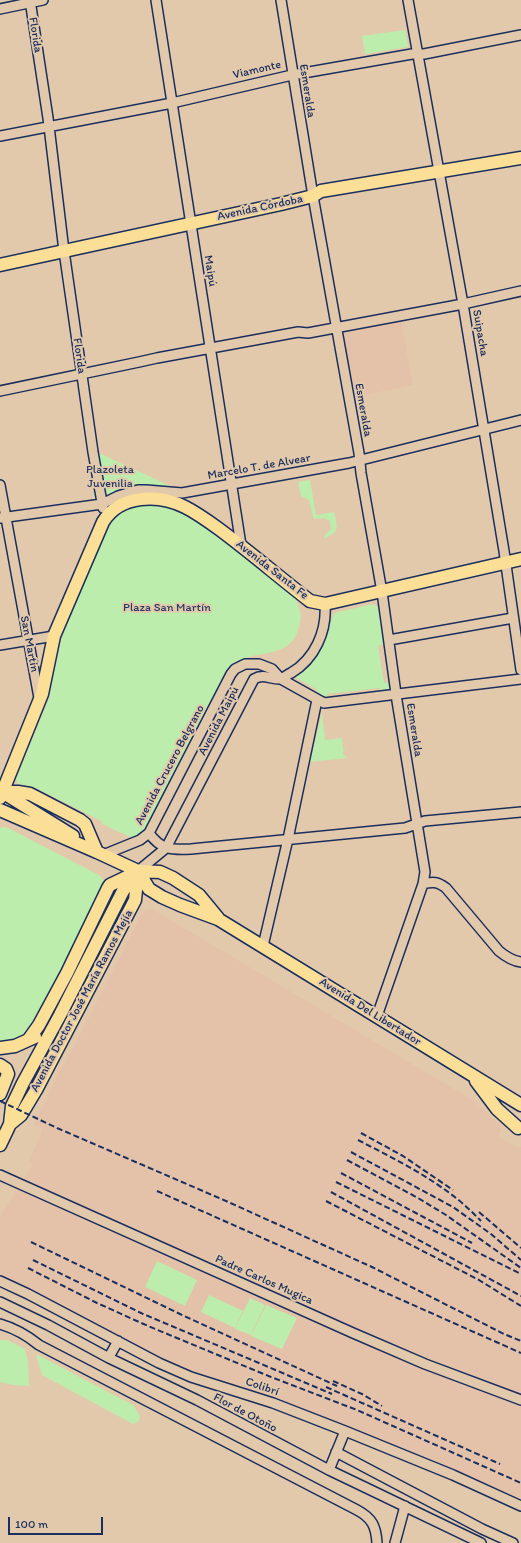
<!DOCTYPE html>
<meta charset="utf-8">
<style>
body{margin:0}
#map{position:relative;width:521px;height:1543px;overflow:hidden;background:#e3c9ab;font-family:Itim,sans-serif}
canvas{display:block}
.scale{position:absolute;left:8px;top:1517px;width:95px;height:18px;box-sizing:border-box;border:2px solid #1b2f5e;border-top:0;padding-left:5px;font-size:12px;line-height:14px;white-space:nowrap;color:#1b2f5e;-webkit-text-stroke:3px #e3c9ab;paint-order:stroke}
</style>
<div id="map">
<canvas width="521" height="1543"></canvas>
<div class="scale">100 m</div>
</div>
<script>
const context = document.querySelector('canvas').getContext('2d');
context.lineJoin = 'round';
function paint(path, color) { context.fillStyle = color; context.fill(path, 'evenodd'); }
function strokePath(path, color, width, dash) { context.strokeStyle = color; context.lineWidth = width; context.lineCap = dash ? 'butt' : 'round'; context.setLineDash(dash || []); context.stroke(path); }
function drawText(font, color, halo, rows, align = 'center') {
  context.font = font + ' Itim,sans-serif'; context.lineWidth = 4; context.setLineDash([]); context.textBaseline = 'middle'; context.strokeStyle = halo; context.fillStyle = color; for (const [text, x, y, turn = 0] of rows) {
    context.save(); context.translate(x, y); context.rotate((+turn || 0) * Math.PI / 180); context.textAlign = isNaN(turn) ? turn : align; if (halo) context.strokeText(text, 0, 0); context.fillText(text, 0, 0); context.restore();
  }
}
paint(new Path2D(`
 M401,320L413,385L354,397L343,336L347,330Z
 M152,909L474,1101L500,1125L501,1129L499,1137L517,1148L521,1147V1505L437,1465L438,1461L346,1429L259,1395L172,1364L120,1341L0,1280V1216L27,1174L32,1164L29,1162L43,1129L34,1125L61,1067L63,1068L143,911Z`), '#e4c1a9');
paint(new Path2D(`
 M405,30L408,45V47L365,54L362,36Z
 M88,448L179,490L105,498L95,501Z
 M310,480L316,515L334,512C337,526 341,533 324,538L325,535L331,529L330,521L324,518L314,519L313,516L309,500L301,496L298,482Z
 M150,500L175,508L190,516L285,587C295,597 303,608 300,622C293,665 252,645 231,667L147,831L135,838H132L102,824L101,821L38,789L29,786L18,784L16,779L49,698L62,634L106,529C118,509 128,506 150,500Z
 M373,604L378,607L384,644L378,646L384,683L390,682L389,691L381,694L380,688L327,694V700L320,697L316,689L294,677L310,663L320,649L334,613Z
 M322,712L325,740L342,738L343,749L346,748L343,751V754L347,758L310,762Z
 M4,827L10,829L99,875L103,879L104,885L35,1024C24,1035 15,1041 0,1042V828Z
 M157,1261L197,1280L185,1306L145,1287Z
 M209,1295L243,1311L235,1328L201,1312Z
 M250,1298L265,1305L251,1335L235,1329Z
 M266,1305L297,1318L282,1349L251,1336Z
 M0,1340H7L25,1349L28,1362L29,1386L13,1385L0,1382Z
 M36,1354L133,1405L140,1416L139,1421L133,1424L42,1375Z`), '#bcedac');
const minor = new Path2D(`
 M30,0L48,118L64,251L93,452L103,508
 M156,0L241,545
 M281,0L313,196L359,453L361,473L382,592L397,701L425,872L423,884L377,1016
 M408,0L463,304L504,551L521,670
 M0,9L43,0
 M0,136L172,103L292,75L412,54H424L521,35
 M0,391L139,362L157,358L298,332L308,333L463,304L521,291
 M0,485L39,698
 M0,518L102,504L118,496L138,490H146L182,493L349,463L521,420
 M389,640L513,618
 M0,645L54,636
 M149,833C161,850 171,850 191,849L405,828L425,821L521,812
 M103,855L140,840L149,833L231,674L235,669L245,664H259L272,669L281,679L324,703L521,679
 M138,871L166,848L254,679C264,673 271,680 281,679C284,678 288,674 291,673C315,659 327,631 325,604
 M423,884C433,881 438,882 446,888L499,951C505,956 512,961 521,962
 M263,946L288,839L317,700
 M0,1175L353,1333L425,1364L521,1400
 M0,1281L28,1294L159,1363L191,1377L273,1403L345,1431L453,1475L521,1506
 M0,1302L48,1325L109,1358L197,1400L329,1470L481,1543
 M0,1324C14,1328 28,1336 39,1345L357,1510C372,1518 376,1526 377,1543
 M109,1357L118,1341
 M336,1452L482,1529L513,1543
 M329,1470L345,1431
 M395,1543L405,1506`);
const major = new Path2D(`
 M0,265L281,204L313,196L321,191L521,158
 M2,792L73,836
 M3,792H18L30,794L80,820L85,824L97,852
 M0,798L42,694L54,636L103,522C120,494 159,494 185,507C197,513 208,521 219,529C250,552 279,577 310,601L325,604L521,559
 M0,810L97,852L138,871L160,872L173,878L199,895L218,918
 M138,871L149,889L162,897L180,905L218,919L521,1105
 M29,1039L39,1025L67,973L108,888L110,885L135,873
 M0,1048L15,1046L35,1037
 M0,1065L6,1069L8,1074L0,1094
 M476,1081L497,1109L518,1128
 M10,1124L21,1115L36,1090L135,900L138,871
 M0,1145L10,1124L12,1106L23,1083L60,1015L123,891L138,871`);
strokePath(minor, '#1b2f5e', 12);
strokePath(major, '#1b2f5e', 15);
strokePath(minor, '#e3c9ab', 9);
strokePath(major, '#fbdf96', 12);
strokePath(new Path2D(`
 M0,1101L57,1128L226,1201L372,1267L504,1334L521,1341
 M361,1133L403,1156L453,1190
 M358,1140C391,1157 427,1175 456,1198C465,1205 473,1213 481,1221
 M351,1152L453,1207L491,1234L521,1260
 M347,1160L418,1198L446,1215L521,1268
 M341,1173L472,1243
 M336,1182L521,1274
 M157,1191L521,1353
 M331,1192L521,1296
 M326,1201L479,1280L521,1306
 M479,1212L521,1248
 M31,1242L180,1314L337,1386
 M33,1260L141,1313L332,1394
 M28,1268L97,1303L148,1326L271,1377L357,1410L521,1483
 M333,1381L362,1394L382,1406
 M326,1387L500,1464`), '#1b2f5e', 2, [6, 3]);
drawText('12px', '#1b2f5e', '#e3c9ab', [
 ["Florida",35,35,81],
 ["Viamonte",257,70,-13],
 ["Esmeralda",307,91,81],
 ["Avenida Córdoba",260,208,-12],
 ["Maipú",210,271,81],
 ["Suipacha",480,333,80],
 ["Florida",79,356,82],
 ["Esmeralda",363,410,80],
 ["Marcelo T. de Alvear",259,467,-10],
 ["Avenida Santa Fe",272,570,38],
 ["San Martín",29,644,79],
 ["Avenida Maipú",219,721,-63],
 ["Esmeralda",414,730,81],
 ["Avenida Crucero Belgrano",170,765,-62],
 ["Avenida Doctor José María Ramos Mejía",82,1001,-62],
 ["Avenida Del Libertador",370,1012,32],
 ["Padre Carlos Mugica",264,1280,24],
 ["Colibrí",262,1387,19],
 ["Flor de Otoño",245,1413,28]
]);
drawText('12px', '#233862', '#e3c9ab', [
 ["Plazoleta",110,470],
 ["Juvenilia",110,484],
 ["Plaza San Martín",167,608]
]);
</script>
